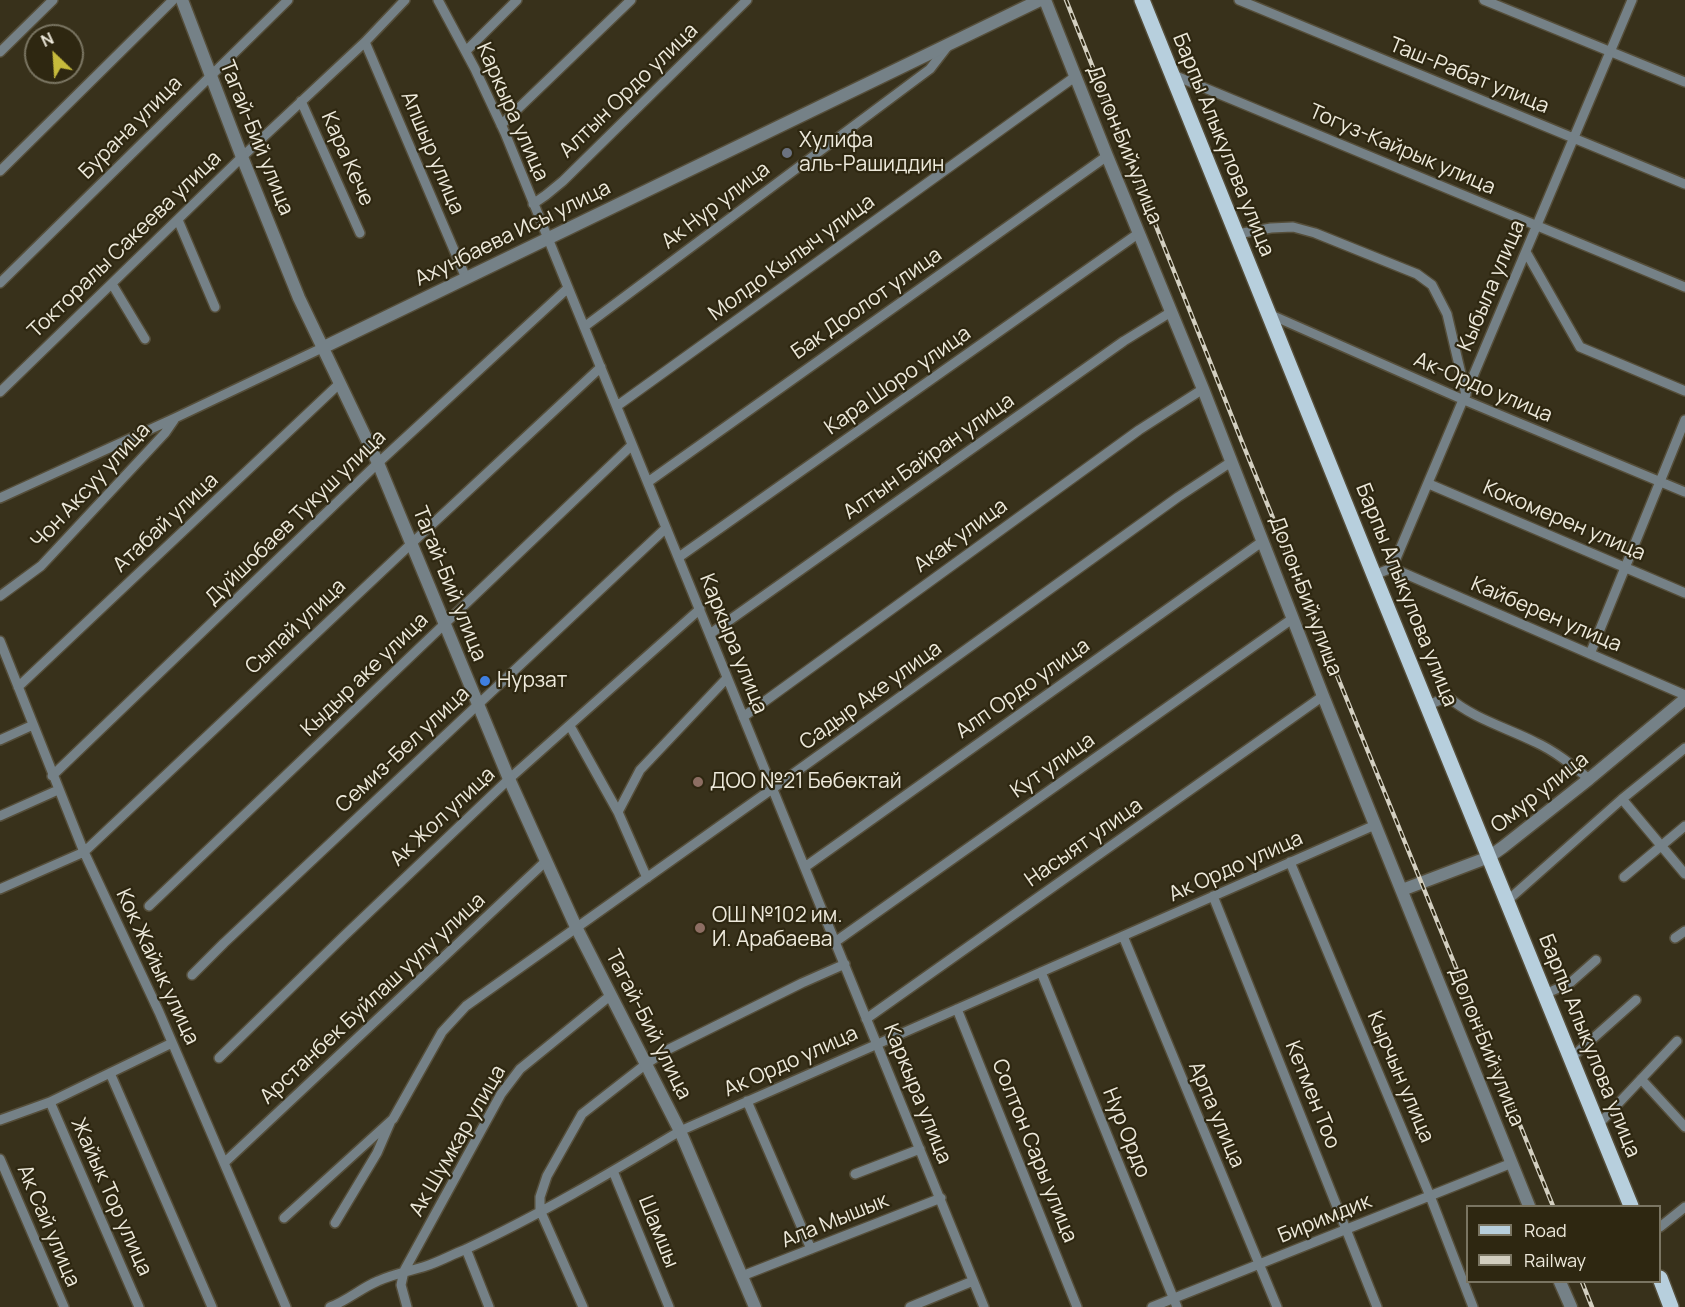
<!DOCTYPE html>
<meta charset="utf-8">
<style>
body{margin:0}
#map{position:relative;width:1685px;height:1307px;overflow:hidden;background:#38311b;font-family:Manrope,sans-serif}
canvas{display:block}
.legend{position:absolute;left:1466px;top:1205px;width:195px;height:78px;box-sizing:border-box;background:#2e2711;border:2px solid #7a7562;margin:0;padding:8px 10px;list-style:none;font-size:18px;color:#ede9db}
.legend li{display:flex;align-items:center;gap:12px;height:30px}
.legend b{width:30px;border:2px solid #7a7562}
.north{position:absolute;left:24px;top:24px;width:60px;height:60px;box-sizing:border-box;background:#2e2711;border:2px solid #7a7562;border-radius:50%;rotate:335deg;font-size:16px;font-weight:700;line-height:24px;text-align:center;color:#ede9db}
.north::after{content:'';display:block;margin:auto;width:21px;height:27px;background:#c7bb3c;clip-path:polygon(50% 0,100% 100%,50% 72%,0 100%)}
</style>
<div id="map">
<canvas width="1685" height="1307"></canvas>
<ul class="legend">
<li><b style="height:8px;background:#b7cfdd"></b>Road</li>
<li><b style="height:8px;background:#d3cfc0"></b>Railway</li>
</ul>
<div class="north">N</div>
</div>
<script>
const context = document.querySelector('canvas').getContext('2d');
context.lineJoin = 'round';
function strokePath(path, color, width, dash) { context.strokeStyle = color; context.lineWidth = width; context.lineCap = dash ? 'butt' : 'round'; context.setLineDash(dash || []); context.stroke(path); }
function drawText(font, color, halo, rows, align = 'center') {
  context.font = font + ' Manrope,sans-serif'; context.lineWidth = 4.5; context.setLineDash([]); context.textBaseline = 'middle'; context.strokeStyle = halo; context.fillStyle = color; for (const [text, x, y, turn = 0] of rows) {
    context.save(); context.translate(x, y); context.rotate((+turn || 0) * Math.PI / 180); context.textAlign = isNaN(turn) ? turn : align; if (halo) context.strokeText(text, 0, 0); context.fillText(text, 0, 0); context.restore();
  }
}
const minor = new Path2D(`
 M438,0L475,69L505,133L984,1307
 M1239,0L1685,184
 M1484,0L1685,82
 M365,42L466,278
 M466,51L517,0
 M0,52L53,0
 M1171,74L1685,287
 M301,101L360,233
 M501,125L631,0
 M0,171L173,0
 M533,204L546,195L563,181L747,0
 M178,220L215,307
 M1237,234L1271,228L1293,227L1315,233L1417,274L1432,285L1447,314L1466,395
 M1526,252L1580,347L1685,391
 M0,283L288,0
 M112,284L145,339
 M1269,314L1464,400L1685,492
 M584,327L930,69L947,47
 M0,392L242,157L365,42L405,0
 M617,406L1076,76
 M648,482L1107,156
 M1429,484L1685,593
 M0,498L175,418L322,348
 M679,557L1139,233
 M1392,568L1685,695
 M1374,575L1392,568L1632,0
 M0,596L41,566L165,433L174,420
 M710,634L1124,341L1171,312
 M0,641L84,852L159,1012L286,1307
 M1590,654L1685,420
 M18,687L339,384
 M1428,705L1448,697C1474,719 1505,727 1535,742C1555,751 1572,765 1589,779
 M743,717L1139,430L1203,389
 M570,726L618,812L647,878
 M0,740L33,725
 M52,776L378,463L568,288
 M1622,799L1685,874
 M618,812L640,770L727,678
 M0,816L58,790
 M1290,862L1430,1196L1473,1307
 M805,867L1263,541
 M1624,877L1685,826
 M0,889L84,852L412,543L601,367
 M1213,896L1377,1307
 M1507,901L1622,799L1685,748
 M149,906L632,445
 M1123,936L1277,1307
 M1675,938L1685,931
 M835,942L1292,619
 M1041,972L1177,1307
 M192,975L224,943L666,528
 M1545,994L1570,983L1596,960
 M957,1009L1077,1307
 M866,1019L1323,696
 M219,1058L344,936L509,779L700,609
 M1571,1058L1636,1000
 M110,1073L212,1307
 M1641,1079L1685,1127
 M747,1101L811,1249
 M50,1102L139,1307
 M0,1120L50,1102L172,1043
 M1598,1125L1677,1041
 M0,1159L64,1307
 M224,1163L546,861
 M613,1171L669,1307
 M855,1174L920,1149
 M284,1218L393,1119L442,1032L466,1006L779,784L1178,497L1231,462
 M335,1223L377,1153L390,1123
 M1660,1227L1685,1207
 M466,1249L489,1307
 M742,1276L941,1198
 M330,1307C347,1301 361,1288 378,1281C393,1274 410,1271 426,1266C439,1262 451,1255 464,1250C538,1216 610,1173 680,1131L1375,825
 M407,1307L401,1285L404,1271L501,1094L520,1069L611,995
 M583,1307L540,1210V1197L547,1176L582,1114L646,1064L669,1049L802,983L845,964
 M910,1307L973,1281
 M1152,1307L1512,1163`);
const tertiary = new Path2D(`
 M182,0L242,157L299,298L378,463L509,779L576,927L680,1131L755,1307
 M1045,0L1107,156L1203,389L1323,696L1529,1206
 M322,348L1040,0
 M1402,890L1489,857L1503,847L1589,779L1685,699
 M1560,1282L1571,1307`);
const primary = new Path2D(`
 M1142,0L1374,575L1631,1206
 M1660,1278L1671,1307`);
strokePath(minor, '#554e3a', 12);
strokePath(tertiary, '#554e3a', 15);
strokePath(primary, '#554e3a', 18);
strokePath(minor, '#758187', 9);
strokePath(tertiary, '#758187', 12);
strokePath(primary, '#b7cfdd', 15);
const rail = new Path2D(`
 M1066,0L1242,442L1553,1206
 M1582,1282L1592,1307`);
strokePath(rail, '#d3cfc0', 4.5);
strokePath(rail, '#2e2711', 2, [7]);
for (const [x, y, r, color] of [
 [787,153,6,"#6b7280"],
 [485,681,6,"#3f7fe0"],
 [698,782,6,"#8d6e63"],
 [700,928,6,"#8d6e63"]
]) { const dot = new Path2D(); dot.arc(x, y, r, 0, 2 * Math.PI); context.fillStyle = color; context.fill(dot); strokePath(dot, '#2e2711', 2); }
drawText('21px', '#ede9db', '#2e2711', [
 ["Таш-Рабат улица",1469,76,22],
 ["Алтын Ордо улица",629,91,-44],
 ["Каркыра улица",512,112,66],
 ["Бурана улица",131,128,-45],
 ["Тагай-Бий улица",256,138,68],
 ["Долон Бий улица",1124,145,68],
 ["Барпы Алыкулова улица",1223,145,68],
 ["Тогуз-Кайрык улица",1402,150,23],
 ["Апшыр улица",432,153,67],
 ["Кара Кече",347,159,66],
 ["Ак Нур улица",716,206,-37],
 ["Ахунбаева Исы улица",513,234,-26],
 ["Токторалы Сакеева улица",125,245,-44],
 ["Молдо Кылыч улица",792,258,-36],
 ["Кыбыла улица",1492,286,-67],
 ["Бак Доолот улица",867,304,-35],
 ["Кара Шоро улица",898,381,-35],
 ["Ак-Ордо улица",1483,388,23],
 ["Алтын Байран улица",929,457,-35],
 ["Чон Аксуу улица",91,486,-47],
 ["Дуйшобаев Тукуш улица",296,518,-44],
 ["Кокомерен улица",1564,521,23],
 ["Атабай улица",166,523,-43],
 ["Акак улица",961,536,-36],
 ["Тагай-Бий улица",449,584,68],
 ["Барпы Алыкулова улица",1406,595,68],
 ["Долон Бий улица",1305,596,69],
 ["Кайберен улица",1546,615,23],
 ["Сыпай улица",296,627,-43],
 ["Каркыра улица",733,644,68],
 ["Кыдыр аке улица",365,675,-44],
 ["Алп Ордо улица",1023,689,-35],
 ["Садыр Аке улица",871,696,-36],
 ["Семиз-Бел улица",403,750,-43],
 ["Кут улица",1053,766,-35],
 ["Омур улица",1540,793,-38],
 ["Ак Жол улица",443,817,-43],
 ["Насыят улица",1084,843,-35],
 ["Ак Ордо улица",1236,867,-24],
 ["Кок Жайык улица",157,967,65],
 ["Арстанбек Буйлаш уулу улица",373,999,-43],
 ["Тагай-Бий улица",648,1025,63],
 ["Барпы Алыкулова улица",1589,1046,68],
 ["Долон Бий улица",1486,1047,68],
 ["Ак Ордо улица",791,1062,-24],
 ["Кырчын улица",1400,1077,67],
 ["Каркыра улица",917,1094,68],
 ["Кетмен Тоо",1312,1095,68],
 ["Арпа улица",1216,1115,67],
 ["Нур Ордо",1126,1133,68],
 ["Ак Шумкар улица",458,1141,-60],
 ["Солтон Сары улица",1034,1151,68],
 ["Жайык Тор улица",111,1197,66],
 ["Биримдик",1325,1219,-22],
 ["Ала Мышык",835,1221,-22],
 ["Ак Сай улица",48,1226,67],
 ["Шамшы",658,1232,68]
]);
drawText('21px', '#ede9db', '#2e2711', [
 ["Хулифа",799,141],
 ["аль-Рашиддин",799,165],
 ["Нурзат",497,681],
 ["ДОО №21 Бөбөктай",710,782],
 ["ОШ №102 им.",712,916],
 ["И. Арабаева",712,940]
], 'left');
</script>
